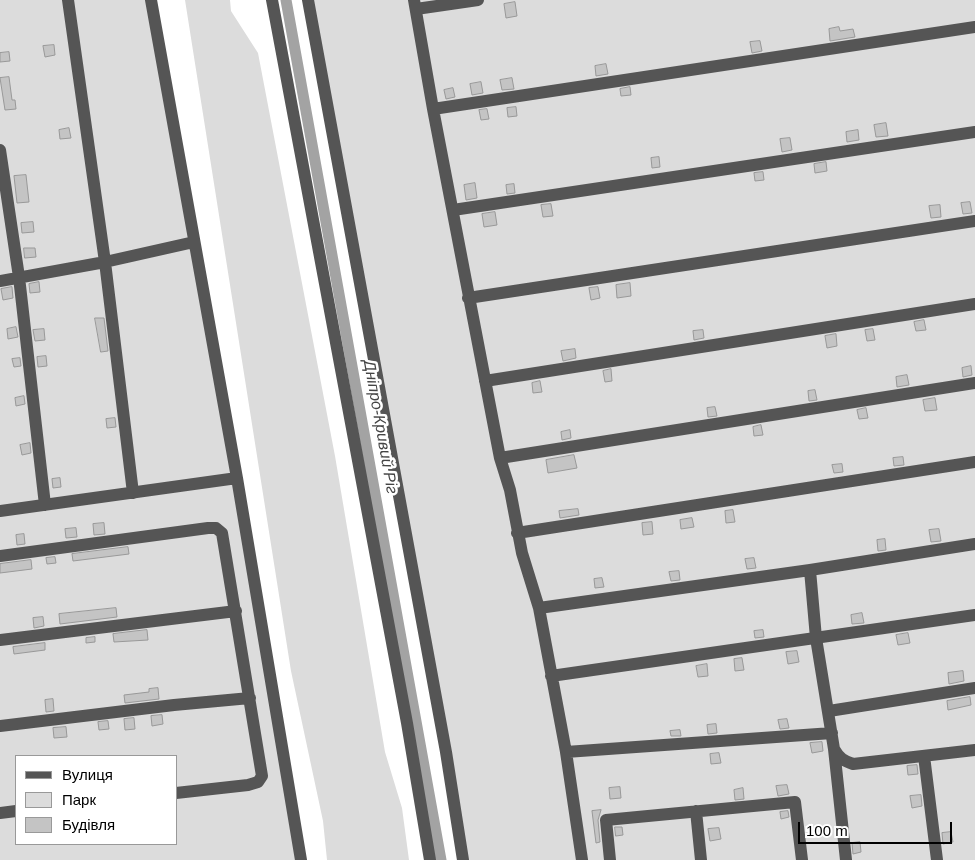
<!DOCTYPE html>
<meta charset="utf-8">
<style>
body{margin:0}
#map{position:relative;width:975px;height:860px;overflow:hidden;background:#fff;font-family:Arial,sans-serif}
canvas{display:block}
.legend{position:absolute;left:15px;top:755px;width:162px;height:90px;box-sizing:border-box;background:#fff;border:1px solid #999;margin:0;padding:6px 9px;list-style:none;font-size:15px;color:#000}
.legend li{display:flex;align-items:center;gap:10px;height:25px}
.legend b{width:25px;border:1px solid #999}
.scale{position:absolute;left:798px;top:822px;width:154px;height:22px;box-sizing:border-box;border:2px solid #000;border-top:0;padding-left:6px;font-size:15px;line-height:18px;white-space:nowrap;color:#000;-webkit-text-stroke:4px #fff;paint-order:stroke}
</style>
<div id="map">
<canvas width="975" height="860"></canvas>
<ul class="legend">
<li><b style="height:6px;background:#555"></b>Вулиця</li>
<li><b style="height:14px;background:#dcdcdc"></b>Парк</li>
<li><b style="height:14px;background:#c4c4c4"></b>Будівля</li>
</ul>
<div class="scale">100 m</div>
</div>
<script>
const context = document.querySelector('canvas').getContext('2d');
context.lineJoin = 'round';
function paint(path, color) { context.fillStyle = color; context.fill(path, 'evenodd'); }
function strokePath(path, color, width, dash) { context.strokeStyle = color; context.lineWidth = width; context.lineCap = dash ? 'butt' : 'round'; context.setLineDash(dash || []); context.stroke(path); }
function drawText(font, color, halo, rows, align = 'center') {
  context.font = font + ' Arial,sans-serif'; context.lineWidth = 5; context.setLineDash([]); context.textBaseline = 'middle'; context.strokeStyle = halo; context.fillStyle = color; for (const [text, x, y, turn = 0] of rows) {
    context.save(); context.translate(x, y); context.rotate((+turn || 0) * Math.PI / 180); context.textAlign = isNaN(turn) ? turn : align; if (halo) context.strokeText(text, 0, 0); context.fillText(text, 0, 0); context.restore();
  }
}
paint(new Path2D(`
 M0,0H151L301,860H0ZM16,756H176V844H16Z
 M185,0H230L231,11L258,53L335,456L385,752L402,808L409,860H327L323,821L291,671Z
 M308,0H975V860H463Z`), '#dcdcdc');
strokePath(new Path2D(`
 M286,0L441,860`), '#a3a3a3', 11);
const building = new Path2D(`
 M515,2L517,16L506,18L504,4Z
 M839,27L840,31L853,29L855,37L830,41L829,29Z
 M760,41L762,51L752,53L750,42Z
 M54,45L55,55L45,57L43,46Z
 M9,52L10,61L0,62V53Z
 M606,64L608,74L596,76L595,66Z
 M9,77L12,100H15L16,109L5,110L0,78Z
 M512,78L514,89L502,90L500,80Z
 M481,82L483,93L472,95L470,84Z
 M630,87L631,95L621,96L620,89Z
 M453,88L455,97L446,99L444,90Z
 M516,107L517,116L508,117L507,108Z
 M487,109L489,119L481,120L479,110Z
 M886,123L888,136L876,137L874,125Z
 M69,128L71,138L60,139L59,130Z
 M858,130L859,140L847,142L846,132Z
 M790,138L792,150L782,152L780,139Z
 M659,157L660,167L652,168L651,158Z
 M826,162L827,171L815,173L814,164Z
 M763,172L764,180L755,181L754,173Z
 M26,175L29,202L17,203L14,176Z
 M475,183L477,198L466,200L464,185Z
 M514,184L515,193L507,194L506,185Z
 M970,202L972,213L963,214L961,203Z
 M551,204L553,216L543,217L541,205Z
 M940,205L941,217L931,218L929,206Z
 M495,212L497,225L484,227L482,214Z
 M33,222L34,232L22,233L21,223Z
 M24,248H35L36,257L25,258Z
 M39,282L40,292L30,293L29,284Z
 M630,283L631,296L617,298L616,285Z
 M12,287L13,298L3,300L1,289Z
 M598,287L600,298L591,300L589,288Z
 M95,318H104L108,351L101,352Z
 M924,320L926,330L916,331L914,322Z
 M16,327L18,337L8,339L7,329Z
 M44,329L45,340L35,341L33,330Z
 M873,329L875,340L867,341L865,330Z
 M703,330L704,338L694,340L693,331Z
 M836,334L837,346L827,348L825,336Z
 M575,349L576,358L563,361L561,351Z
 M46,356L47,366L38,367L37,357Z
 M20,358L21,366L14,367L12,359Z
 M971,366L972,375L963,377L962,368Z
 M611,369L612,381L605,382L603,371Z
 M907,375L909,385L897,387L896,377Z
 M540,381L542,392L533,393L532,383Z
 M815,390L817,400L809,401L808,391Z
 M24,396L25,404L16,406L15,398Z
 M935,398L937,410L925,411L923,400Z
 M715,407L717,416L708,417L707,408Z
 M866,408L868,418L859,419L857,410Z
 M115,418L116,427L107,428L106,419Z
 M761,425L763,435L754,436L753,427Z
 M570,430L571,438L562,440L561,432Z
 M30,443L31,453L22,455L20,445Z
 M574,455L577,468L548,473L546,460Z
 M903,457L904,465L894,466L893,458Z
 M842,464L843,472L834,473L832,465Z
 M60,478L61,487L53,488L52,479Z
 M578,509L579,515L560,518L559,511Z
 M733,510L735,522L726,523L725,511Z
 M692,518L694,527L681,529L680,520Z
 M652,522L653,534L643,535L642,523Z
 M104,523L105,534L94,535L93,524Z
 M76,528L77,537L66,538L65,529Z
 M939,529L941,541L931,542L929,530Z
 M24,534L25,544L17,545L16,535Z
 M885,539L886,550L878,551L877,540Z
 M128,547L129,554L73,561L72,554Z
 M55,557L56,563L47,564L46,558Z
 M754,558L756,568L747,569L745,559Z
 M31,560L32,569L0,573V564Z
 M679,571L680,580L671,581L669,572Z
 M602,578L604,587L595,588L594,579Z
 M116,608L117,617L60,624L59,614Z
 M862,613L864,623L852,624L851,615Z
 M43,617L44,626L34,628L33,618Z
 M147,630L148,640L114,642L113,634Z
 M763,630L764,637L755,638L754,631Z
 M908,633L910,643L898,645L896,635Z
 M95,637V642L86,643V638Z
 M45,643V650L14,654L13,647Z
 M797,651L799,662L788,664L786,652Z
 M742,658L744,670L735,671L734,659Z
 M707,664L708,676L698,677L696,666Z
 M963,671L964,681L949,684L948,673Z
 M158,688L159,699L125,703L124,695L149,692V689Z
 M970,697L971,705L948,710L947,701Z
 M53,699L54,711L46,712L45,700Z
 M162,715L163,724L152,726L151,716Z
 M134,718L135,729L125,730L124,719Z
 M787,719L789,728L780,729L778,720Z
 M108,721L109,729L99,730L98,722Z
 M716,724L717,733L708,734L707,725Z
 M66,727L67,737L54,738L53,728Z
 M680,730L681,736H671L670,731Z
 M822,742L823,751L812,753L810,743Z
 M719,753L721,763L711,764L710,754Z
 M917,765L918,774L908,775L907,766Z
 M787,785L789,794L778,796L776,786Z
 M620,787L621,798L610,799L609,788Z
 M743,788L744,799L735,800L734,790Z
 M921,795L922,806L912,808L910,796Z
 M601,810L598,820L600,842L596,843L592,811Z
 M788,811L789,817L781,819L780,812Z
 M615,827H622L623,835L616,836Z
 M719,828L721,839L710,841L708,829Z
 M951,832L953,842L943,844L942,833Z
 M860,842L861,852L853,854L852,843Z`);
paint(building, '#c4c4c4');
strokePath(building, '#999', 1);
strokePath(new Path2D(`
 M68,0L105,262L133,493
 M151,0L237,478L301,860
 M272,0L407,723L430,860
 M308,0L446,752L463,860
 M414,0L433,109L500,458L510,490L522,553L539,608L566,752L582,860
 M416,9L478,0
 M433,109L975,27
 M0,150L19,277L45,505
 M453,210L975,132
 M0,281L105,262L194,242
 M468,298L975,221
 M485,381L975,304
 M500,458L975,383
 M0,511L237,478
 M517,533L975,462
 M0,556L208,528H216L222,533L262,776L258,782L248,785L176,793
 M810,570L816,638L834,749C839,758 844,761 853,764L975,750
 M539,608L810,570L975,544
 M0,640L236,611
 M551,676L975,615
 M829,711L975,688
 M0,726L174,705L250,698
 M834,749L846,860
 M566,752L832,733
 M924,756L937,860
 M696,811L701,860
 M0,813L16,811
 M610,860L606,820L795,802L802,860`), '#555', 12);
drawText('italic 16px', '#444', '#fff', [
 ["Дніпро-Кривий Ріг",380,427,80]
]);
</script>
